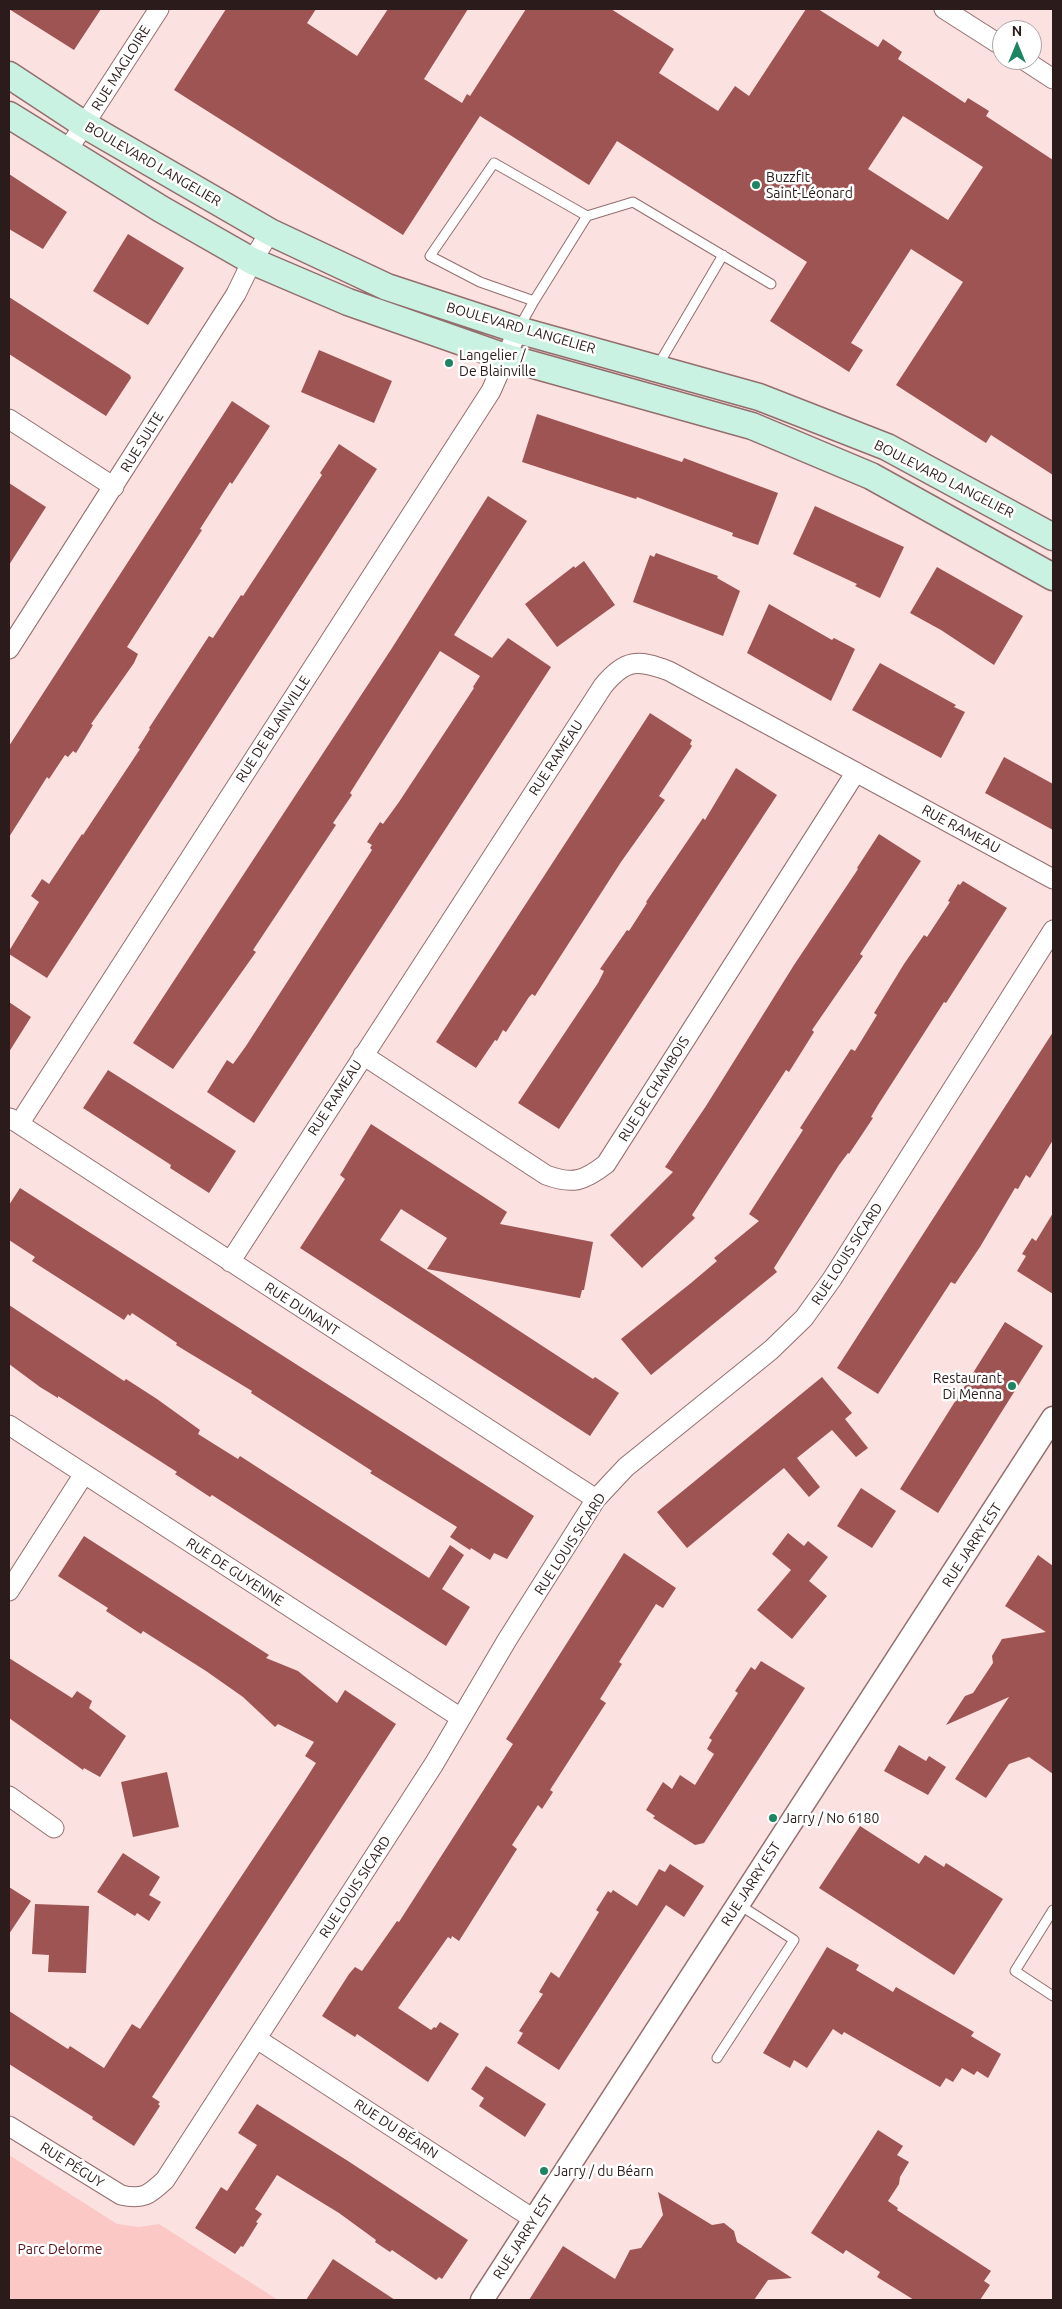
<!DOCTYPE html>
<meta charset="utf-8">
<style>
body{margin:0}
#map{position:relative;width:1062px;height:2309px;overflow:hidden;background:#fbe1e0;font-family:Ubuntu,sans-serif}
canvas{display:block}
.frame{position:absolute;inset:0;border:10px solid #2b1c1b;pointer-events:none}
.north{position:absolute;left:992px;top:20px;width:50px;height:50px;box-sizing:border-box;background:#fff;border:1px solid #aaa4a4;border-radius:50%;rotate:0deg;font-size:14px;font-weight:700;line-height:20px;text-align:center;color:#2b1c1b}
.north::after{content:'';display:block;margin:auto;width:18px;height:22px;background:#1c8561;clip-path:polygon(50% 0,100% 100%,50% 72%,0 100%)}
</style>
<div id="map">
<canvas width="1062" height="2309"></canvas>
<div class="frame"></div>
<div class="north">N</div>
</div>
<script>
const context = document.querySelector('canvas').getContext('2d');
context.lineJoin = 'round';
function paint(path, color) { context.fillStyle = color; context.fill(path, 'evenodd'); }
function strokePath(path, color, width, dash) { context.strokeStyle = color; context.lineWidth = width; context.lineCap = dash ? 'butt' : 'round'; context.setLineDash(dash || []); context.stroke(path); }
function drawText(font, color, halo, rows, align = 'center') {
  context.font = font + ' Ubuntu,sans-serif'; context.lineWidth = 5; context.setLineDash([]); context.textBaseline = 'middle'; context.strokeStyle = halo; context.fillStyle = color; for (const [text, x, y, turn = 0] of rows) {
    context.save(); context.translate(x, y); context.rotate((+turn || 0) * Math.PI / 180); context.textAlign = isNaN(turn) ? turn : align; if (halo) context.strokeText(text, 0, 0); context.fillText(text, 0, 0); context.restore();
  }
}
paint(new Path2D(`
 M9,2155L117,2224L139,2227L159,2224L278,2300H9Z`), '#fbc8c5');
paint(new Path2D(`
 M9,9H101L74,50Z
 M226,9H316L307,23L357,56L388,9H468L424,79L462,103L467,94L470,96L526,9H611L674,49L659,73L718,111L735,86L749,96L806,9H818L878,47L883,39L902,52L898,59L965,103L968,98L989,111L986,116L1053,160V475L991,435L986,443L896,385L963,282L911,249L851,343L863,350L849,372L770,321L807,262L617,141L589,185L480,116L403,235L174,90ZM903,116L983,167L948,220L868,169Z
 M9,174L67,212L43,249L9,229Z
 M128,234L184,268L148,325L93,291Z
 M9,297L130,375L131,378L106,416L9,354Z
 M319,350L392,381L374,423L301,392Z
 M232,401L270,426L232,484L230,482L200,529L202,530L127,647L138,654L134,663L91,724L93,725L76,753L73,751L68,757L65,755L49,779L47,777L9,837V746Z
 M537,414L682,462L684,458L778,493L758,545L732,536L733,533L637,497L636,499L522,462Z
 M339,444L377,469L47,978L9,954V951L39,902L31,896L42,879L49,884L82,834L83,835L140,749L138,748L150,729L149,728L209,636L213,638L241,595L243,596L322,475L320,473Z
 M9,483L46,507L9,565Z
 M488,496L527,521L454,635L492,658L508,638L551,667L254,1123L207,1092L227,1060L233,1064L246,1046L372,850L370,848L372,845L367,842L380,822L383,824L399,802L474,688L473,687L480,676L440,651L350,793L352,795L333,823L336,825L253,950L256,952L173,1069L133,1043L392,648Z
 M815,506L904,547L880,598L855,586L857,584L793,554Z
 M656,553L718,576L717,578L740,591L723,636L633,602L650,555L654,557Z
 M584,561L615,605L557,647L525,604L574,566L575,568Z
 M937,567L1023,616L994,665L941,630L910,613Z
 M769,604L832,640L834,638L855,649L831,701L747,653Z
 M880,663L956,705L954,707L965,712L941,758L852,710Z
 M650,713L692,740L690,744L692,746L659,796L665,800L621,862L549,974L535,996L532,994L529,997L506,1032L503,1030L497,1041L495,1040L476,1068L436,1042Z
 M1004,757L1053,784V830L985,793Z
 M736,768L777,795L559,1129L518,1103L598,983L604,971L600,969L627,930L629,931L647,903L646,902L703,818L705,820Z
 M879,834L921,861L860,954L863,956L812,1030L814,1032L789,1072L786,1070L692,1215L695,1218L642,1268L610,1235L673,1172L665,1167L706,1106L794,965L858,869L857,868Z
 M963,881L1007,908L946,1003L944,1002L878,1105L871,1117L873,1118L849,1154L848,1153L839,1165L774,1268L777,1272L651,1375L621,1339L691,1283L717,1261L714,1258L759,1221L749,1214L803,1130L800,1128L851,1049L855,1051L877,1015L874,1013L904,964L924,935L927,937L950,902L948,901L958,884L960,885Z
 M9,1002L31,1017L9,1052Z
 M1053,1032V1140L1030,1178L1026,1175L1018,1189L1015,1188L980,1247L955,1284L951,1282L878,1394L837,1368Z
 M108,1070L236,1151L209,1193L170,1168L171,1165L83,1108Z
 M371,1124L507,1212L500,1224L593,1242L584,1290H582L580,1298L427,1269L447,1238L401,1209L380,1240L593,1379L595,1377L619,1393L590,1436L300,1248L345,1179L340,1175Z
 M20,1188L534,1516L507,1559L494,1553L490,1560L471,1548L470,1550L450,1537L457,1527L370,1473L372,1471L251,1393L252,1391L176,1345L177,1343L132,1313L130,1316L128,1314L124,1320L32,1261L35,1257L9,1240V1205Z
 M1053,1213V1294L1017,1271L1026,1256L1022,1254L1032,1238L1036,1241Z
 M9,1305L124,1381L126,1379L157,1399L200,1430L198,1434L238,1459L240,1456L429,1578L450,1545L464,1555L442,1589L470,1607L446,1646L212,1495L210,1497L175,1474L177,1472L58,1396V1398L40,1387L9,1364Z
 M1005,1322L1043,1346L938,1513L900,1489Z
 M822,1377L852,1413L845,1419L868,1448L856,1457L832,1430L797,1458L820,1487L809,1497L784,1468L687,1548L657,1512Z
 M861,1488L896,1511L872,1548L837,1526Z
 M788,1533L804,1546L808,1541L828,1557L809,1581L827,1596L792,1639L757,1610L791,1570L772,1554Z
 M84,1536L269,1655L266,1658L298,1671L337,1703L345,1690L396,1724L152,2097L160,2102L158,2104L160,2106L134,2146L92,2119L93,2117L9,2064V2011L68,2049L70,2046L104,2068L132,2024L140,2029L304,1782L316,1763L305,1756L314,1742L278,1724L275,1727L243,1697L206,1671L143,1631L141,1634L106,1611L108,1608L58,1576Z
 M624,1553L676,1588L663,1608L656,1604L619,1662L622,1664L600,1699L606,1703L550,1790L553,1792L542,1809L538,1805L512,1845L517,1849L459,1941L452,1936L451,1939L448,1937L398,2008L431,2030L434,2027L436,2028L440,2022L459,2034L428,2082L357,2034L355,2037L322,2016L349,1974L355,1967L362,1971L397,1921L399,1922L513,1744L506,1739Z
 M1038,1555L1053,1566V1774L1029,1757L1009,1764L986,1798L955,1779L1009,1697L946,1725L965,1696L973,1693L993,1663L992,1656L1002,1639L1046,1632L1005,1606Z
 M9,1658L72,1698L77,1691L92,1701L89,1708L126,1736L100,1777L84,1768L83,1770L9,1718Z
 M761,1661L805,1688L704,1843L695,1845L653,1818L655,1816L646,1810L663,1782L672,1789L680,1775L695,1785L714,1754L707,1749L712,1740L709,1738L738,1693L735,1691L751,1667L755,1670Z
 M899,1745L926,1761L929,1756L946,1767L928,1795L884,1771Z
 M167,1772L179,1827L133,1837L121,1782Z
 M860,1826L919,1864L925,1855L944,1867L946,1863L1003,1899L954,1975L819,1888Z
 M123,1853L160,1877L149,1895L161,1902L149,1921L137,1913L135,1916L97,1892Z
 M670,1864L704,1886L684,1917L666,1905L559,2070L517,2043L523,2033L519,2031L543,1994L539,1992L551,1972L559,1978L599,1912L596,1910L608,1891L611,1893L613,1890L637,1906L659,1869L665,1872Z
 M9,1887L31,1901L9,1934Z
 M35,1904L89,1906L86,1973L48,1972L49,1955L32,1954Z
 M827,1947L859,1965L856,1970L893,1992L896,1987L974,2032L971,2036L1001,2054L988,2078L977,2071L974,2075L962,2068L953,2082L946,2078L940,2087L844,2032L842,2035L833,2029L807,2068L794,2060L790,2068L763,2053Z
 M486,2066L546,2104L525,2137L479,2106L484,2098L471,2089Z
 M257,2104L348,2161L468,2240L442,2279L439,2277L436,2280L392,2250L390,2252L375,2242L376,2240L339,2213L277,2175L255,2209L262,2214L256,2222L258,2223L243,2247L241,2246L235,2254L195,2228L221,2187L227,2191L257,2145L238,2133Z
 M878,2130L903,2146L897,2155L909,2162L900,2177L899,2184L888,2201L898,2208L897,2210L991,2271L984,2281L990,2285L980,2300H914L877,2277L880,2272L846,2250L843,2254L811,2233Z
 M658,2192L712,2225L724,2223L734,2231L737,2242L792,2278L768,2280L754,2300H529L563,2246L615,2279L630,2250L641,2248L663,2215Z
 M333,2259L395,2300H306Z`), '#9d5453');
const service = new Path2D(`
 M534,301L587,216
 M519,328L534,301L480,282L430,256L494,163L587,216L633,202L771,284
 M657,367L723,255
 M1053,1910L1015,1971L1053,1996
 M717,2058L794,1940L738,1904`);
const minor = new Path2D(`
 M944,9L1002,46
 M1024,60L1053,79
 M67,151L159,9
 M9,419L114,487
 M9,649L236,294L252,261L270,232
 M363,1055L546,1175C573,1185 584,1181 606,1164L856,772
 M10,1118L596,1499
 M19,1124L491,391L518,330
 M230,1262L603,686C625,659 638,659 669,671L1053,879
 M9,1425L461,1718
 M9,1591L84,1474
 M9,1796L54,1828
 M257,2039L535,2220
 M9,2126L121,2195C143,2200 149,2195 165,2180L434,1764L507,1640L596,1499L626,1467L771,1350L804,1318L832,1279L1053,930`);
const tertiary = new Path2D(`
 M482,2300L1053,1418`);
const secondary = new Path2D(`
 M9,75L85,125L270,232L387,287L518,330L759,397L887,447L1053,537
 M9,115L161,209L252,261L348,302L505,357L752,426L871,476L1053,577`);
strokePath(service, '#936e6d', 11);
strokePath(minor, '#936e6d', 21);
strokePath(tertiary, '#936e6d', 25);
strokePath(secondary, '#936e6d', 29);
strokePath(service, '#fff', 9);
strokePath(minor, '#fff', 19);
strokePath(tertiary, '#fff', 22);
strokePath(secondary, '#c9f2e3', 26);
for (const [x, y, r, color] of [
 [756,185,5,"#1c8561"],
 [449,363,5,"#1c8561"],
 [1012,1386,5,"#1c8561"],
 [773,1818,5,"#1c8561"],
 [544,2171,5,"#1c8561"]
]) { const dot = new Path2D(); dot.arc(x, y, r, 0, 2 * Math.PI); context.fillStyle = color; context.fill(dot); strokePath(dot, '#fff', 2); }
drawText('14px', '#2b1c1b', '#fff', [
 ["RUE MAGLOIRE",121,68,-58],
 ["BOULEVARD LANGELIER",153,164,30],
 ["BOULEVARD LANGELIER",521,328,16],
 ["RUE SULTE",142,442,-58],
 ["BOULEVARD LANGELIER",944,479,27],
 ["RUE DE BLAINVILLE",273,729,-57],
 ["RUE RAMEAU",556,758,-57],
 ["RUE RAMEAU",961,829,28],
 ["RUE DE CHAMBOIS",654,1089,-58],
 ["RUE RAMEAU",335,1098,-57],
 ["RUE LOUIS SICARD",847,1254,-57],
 ["RUE DUNANT",302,1309,33],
 ["RUE LOUIS SICARD",570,1544,-57],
 ["RUE JARRY EST",972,1545,-57],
 ["RUE DE GUYENNE",235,1572,33],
 ["RUE JARRY EST",751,1884,-57],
 ["RUE LOUIS SICARD",355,1887,-57],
 ["RUE DU BÉARN",396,2129,33],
 ["RUE PÉGUY",72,2165,32],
 ["RUE JARRY EST",523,2237,-57]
]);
drawText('14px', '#2b1c1b', '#fff', [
 ["Buzzfit",766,177],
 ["Saint-Léonard",766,193],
 ["Langelier /",459,355],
 ["De Blainville",459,371],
 ["Restaurant",1002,1378,"right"],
 ["Di Menna",1002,1394,"right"],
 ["Jarry / No 6180",783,1818],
 ["Jarry / du Béarn",554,2171]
], 'left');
drawText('14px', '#570f16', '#fff', [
 ["Parc Delorme",60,2249]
]);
</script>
